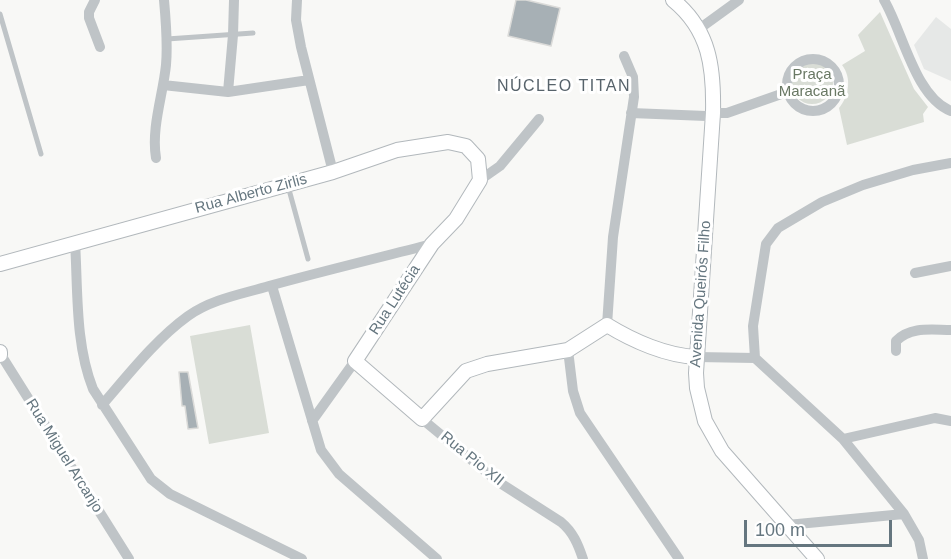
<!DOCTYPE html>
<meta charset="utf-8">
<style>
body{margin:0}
#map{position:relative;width:951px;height:559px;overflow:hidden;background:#f8f8f6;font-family:Helvetica,sans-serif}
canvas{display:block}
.scale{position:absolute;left:744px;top:520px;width:148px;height:27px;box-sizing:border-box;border:3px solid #65767f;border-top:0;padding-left:8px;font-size:18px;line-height:21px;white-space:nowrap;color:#65767f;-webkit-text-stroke:4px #fff;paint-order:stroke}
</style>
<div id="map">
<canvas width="951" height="559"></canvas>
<div class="scale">100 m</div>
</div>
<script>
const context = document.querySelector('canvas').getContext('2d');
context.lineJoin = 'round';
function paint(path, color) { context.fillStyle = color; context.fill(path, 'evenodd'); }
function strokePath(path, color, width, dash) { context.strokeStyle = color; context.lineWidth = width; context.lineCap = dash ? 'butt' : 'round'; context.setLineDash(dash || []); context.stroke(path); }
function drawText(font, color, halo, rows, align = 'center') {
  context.font = font + ' Helvetica,sans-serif'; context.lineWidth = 6; context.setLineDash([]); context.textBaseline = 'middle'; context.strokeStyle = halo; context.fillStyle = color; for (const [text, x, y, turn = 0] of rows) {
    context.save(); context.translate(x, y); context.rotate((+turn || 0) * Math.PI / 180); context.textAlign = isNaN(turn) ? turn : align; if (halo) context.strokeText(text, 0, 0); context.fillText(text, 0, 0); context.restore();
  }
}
paint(new Path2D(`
 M936,17L951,29V81L924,69L914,45Z`), '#e6e8e7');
paint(new Path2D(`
 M880,12L914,89L928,107L923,114L924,122L847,145L839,108C849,96 852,78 842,65L865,51L858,35Z
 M791 83a21 21 0 1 1 42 0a21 21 0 1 1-42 0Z
 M250,325L269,433L209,444L190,336Z`), '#d9ddd6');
const building = new Path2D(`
 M516,0H526L560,8L551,46L508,36Z
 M179,372H188L198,428L188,429L185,406H182Z`);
paint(building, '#a7b0b5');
strokePath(building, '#dadad8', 1.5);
const secondary = new Path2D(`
 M673,0C710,30 714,68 713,113L696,373L697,388L705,421L722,451L817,559
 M0,264L333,172L397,150L448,142L466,146L478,159L480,180L456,219L432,244L355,361L422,419L466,371L487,364L568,350L607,325C633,341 667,356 697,357
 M0,352V355`);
strokePath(secondary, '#b2b8bc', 16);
strokePath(new Path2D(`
 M0,14L41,154
 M167,39L253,33
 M288,186L308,259`), '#bfc4c7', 5);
strokePath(new Path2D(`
 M95,0L89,12V18L100,47
 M297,0L296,20L301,47L333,172
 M884,0C903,32 915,97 951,111
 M699,29L739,0
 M787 85a26 26 0 1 1 52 0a26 26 0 1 1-52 0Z
 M163,85L228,92L309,80
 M228,92L233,35L234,0
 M631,113L706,116L713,113H727L787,92
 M156,158C151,128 163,95 166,65C168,43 166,22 164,0
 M480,180L500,166L539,119
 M75,242C78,290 75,344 93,389L151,479L170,494L302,559
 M915,273L951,266
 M272,286L321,450L339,474L437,559
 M607,325L613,237L634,97L633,77L624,56
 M568,350L573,391L580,413L679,559
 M896,351V341C911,326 932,330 951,330
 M1,355L129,559
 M697,357L755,358L843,439L904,514L919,540L923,559
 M755,358L753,326L766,244L778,228L822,202L863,185L913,170L951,163
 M102,405C128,375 156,339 188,316C212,299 242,294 269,286C323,271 378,258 432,244
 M422,419L497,481L561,522C573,532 578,544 583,559
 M312,421L355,361
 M843,439L935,418L951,421
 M787,525L904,514`), '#bfc4c7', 10);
strokePath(secondary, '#fff', 14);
drawText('15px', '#697864', '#fff', [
 ["Praça",812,75],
 ["Maracanã",812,92]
]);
drawText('15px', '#65767f', '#fff', [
 ["Rua Alberto Zirlis",251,194,-15],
 ["Avenida Queirós Filho",701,294,-86],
 ["Rua Lutécia",395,300,-57],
 ["Rua Miguel Arcanjo",64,456,58],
 ["Rua Pio XII",472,459,39]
]);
context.letterSpacing = '1.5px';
drawText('16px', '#57636b', '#fff', [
 ["NÚCLEO TITAN",564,87]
]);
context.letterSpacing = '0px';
</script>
